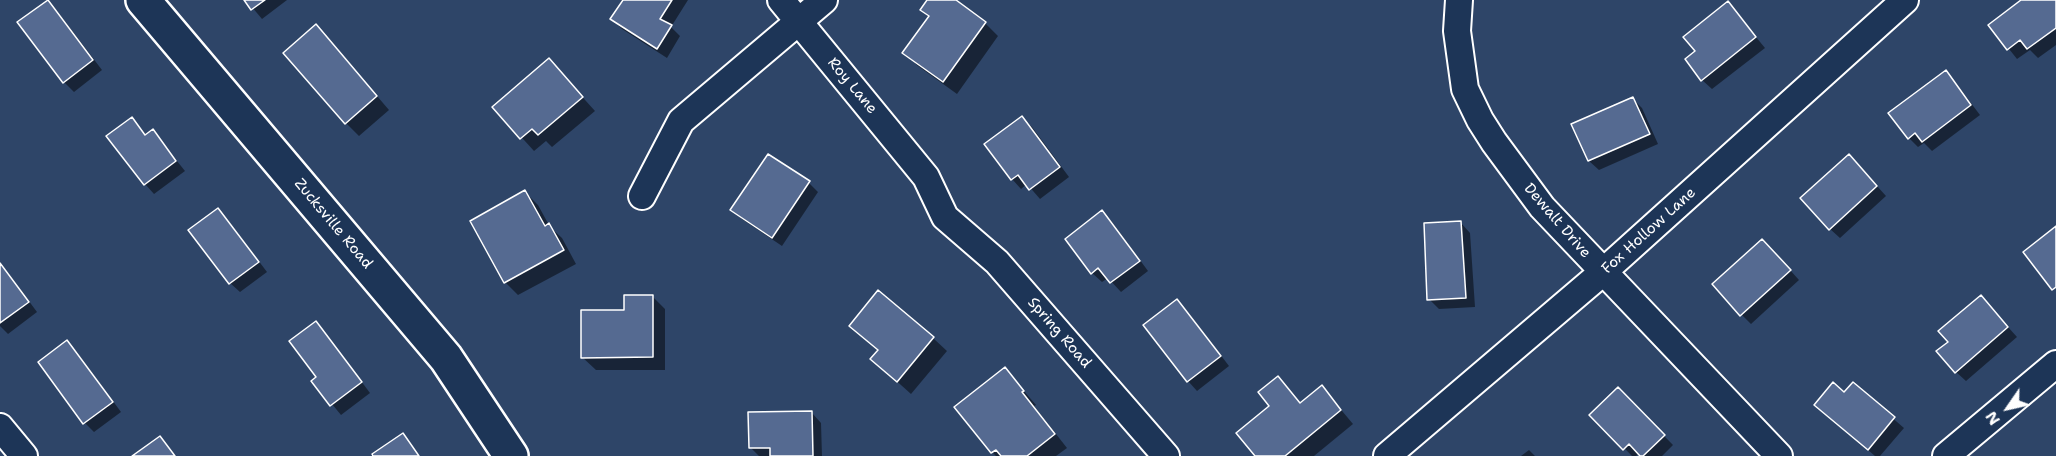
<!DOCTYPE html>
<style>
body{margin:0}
#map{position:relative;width:2056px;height:456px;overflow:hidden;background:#2e4568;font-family:"Shantell Sans",sans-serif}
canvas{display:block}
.north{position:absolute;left:1978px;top:378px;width:60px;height:60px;-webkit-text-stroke:4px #1d3557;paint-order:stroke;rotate:236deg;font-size:16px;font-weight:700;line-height:24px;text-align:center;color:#fff}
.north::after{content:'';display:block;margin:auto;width:21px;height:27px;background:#fff;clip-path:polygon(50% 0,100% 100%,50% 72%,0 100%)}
</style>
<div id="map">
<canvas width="2056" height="456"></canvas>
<div class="north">N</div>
</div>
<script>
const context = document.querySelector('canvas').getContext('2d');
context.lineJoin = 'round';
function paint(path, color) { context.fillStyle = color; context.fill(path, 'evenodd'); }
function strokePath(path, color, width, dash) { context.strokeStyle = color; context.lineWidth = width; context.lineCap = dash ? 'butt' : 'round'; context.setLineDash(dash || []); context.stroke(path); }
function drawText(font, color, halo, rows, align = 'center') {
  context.font = font + ' "Shantell Sans",sans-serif'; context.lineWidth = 4.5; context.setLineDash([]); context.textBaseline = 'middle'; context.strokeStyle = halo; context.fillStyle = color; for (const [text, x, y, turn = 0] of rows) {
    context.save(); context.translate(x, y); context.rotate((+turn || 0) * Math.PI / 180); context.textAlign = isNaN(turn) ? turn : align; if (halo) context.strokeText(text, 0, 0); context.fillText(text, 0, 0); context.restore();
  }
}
paint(new Path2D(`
 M246,0H287L262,19Z
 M624,0H688L671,27L680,36L667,58L622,29L612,19Z
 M929,0H953L985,23L998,36L957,94L918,66L904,53L930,18L922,10Z
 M2024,0H2056V45L2038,58L2030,50L2017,59L1990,25Z
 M47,2L57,11L102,70L74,92L64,82L20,22Z
 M1728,3L1765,48L1712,89L1702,80L1697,52Z
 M329,40L389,110L359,136L346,123Z
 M549,60L595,111L552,147L546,141L534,151L494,107Z
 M1946,72L1955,82L1980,115L1932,151L1924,143L1918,147L1909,138Z
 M1633,99L1642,108L1658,144L1599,170L1589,161L1573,125Z
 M1022,118L1032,127L1069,177L1040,199L1027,184L1021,189L1012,179Z
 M132,119L147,136L153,131L185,171L154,194L145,184Z
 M1858,165L1886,196L1840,238L1830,229Z
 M809,183L818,192L782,246L742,219L732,210Z
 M525,192L538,205L550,227L562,238L576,264L518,295L505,282Z
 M218,210L227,219L267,272L240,292L230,283Z
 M1102,212L1112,222L1148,271L1121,292L1108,278L1102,282L1092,273Z
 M1461,223L1470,233L1475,307L1439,309L1429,299Z
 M1772,250L1799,280L1751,324L1741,314Z
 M0,262L37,312L8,334L0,326Z
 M652,296L665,309V370H596L582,357Z
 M1981,297L2017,337L1966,381L1956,372L1950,342Z
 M1177,301L1187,311L1229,366L1197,391L1188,381Z
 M316,323L325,333L370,393L341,415L313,381L318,377Z
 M851,326L933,338L947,351L911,394L872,359L879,351Z
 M67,342L76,351L121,412L94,432L85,423L40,362Z
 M1005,369L1036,405L1034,406L1067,448L1056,456H996L992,452Z
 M1278,378L1301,404L1322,387L1353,424L1314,456H1257Z
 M1853,384L1904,428L1880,456H1875L1826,414Z
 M1618,389L1673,445L1662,456H1642L1639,453L1636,456H1632L1592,415Z
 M812,413L821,423L822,456H759L750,447Z
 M1529,450L1535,456H1521Z`), '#0007');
const building = new Path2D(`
 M48,0L93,60L63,83L17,22Z
 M244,0H265L251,10Z
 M623,0H672L660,19L672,25L657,49L610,19Z
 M927,0H956L986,22L943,82L902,53L929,16L920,10Z
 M2021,0H2056V28L2027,49L2020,40L2007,50L1988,25Z
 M1728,1L1756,37L1701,81L1685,59L1695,51L1683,37Z
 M316,24L377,96L345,124L283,53Z
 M549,58L583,97L538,135L532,129L520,139L492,107Z
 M1946,70L1971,105L1922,142L1915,133L1908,139L1888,113Z
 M1633,97L1650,134L1588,161L1571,124Z
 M1022,116L1060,167L1029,190L1018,175L1011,180L984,144Z
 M132,117L145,135L153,129L176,161L144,185L106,136Z
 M768,154L810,181L772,238L730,210Z
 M1849,154L1877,186L1829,230L1800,198Z
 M525,190L545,226L549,223L564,250L504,283L470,221Z
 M218,208L259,262L229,284L188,230Z
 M1102,210L1140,261L1110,283L1098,268L1091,274L1065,239Z
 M1461,221L1466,298L1427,300L1424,223Z
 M2056,226V287L2052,290L2023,252Z
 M1762,239L1791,270L1740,316L1712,284Z
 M0,263L29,302L0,323Z
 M878,290L934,337L897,382L870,359L878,350L849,326Z
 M624,295H653V357L581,358V310H624Z
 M1981,295L2008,327L1955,373L1936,351L1948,342L1938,331Z
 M1177,299L1221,356L1187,382L1143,325Z
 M316,321L362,382L330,406L311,381L316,377L289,341Z
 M67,340L113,402L83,424L38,362Z
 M1005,367L1024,391L1022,392L1055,434L1027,456H1001L996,450L991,453L954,407Z
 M1278,376L1300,403L1322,385L1341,410L1285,456H1255L1236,433L1269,406L1258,392Z
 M1833,382L1844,392L1853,382L1895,417L1868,450L1814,405Z
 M1618,387L1665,435L1643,456H1640L1629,444L1623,450L1589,415Z
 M812,411L813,456H770V448H749L748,412Z
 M403,433L419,456H373L372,454Z
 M160,436L175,456H132Z`);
paint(building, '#556a91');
strokePath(building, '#fff', 1.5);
const minor = new Path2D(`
 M781,0L926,177L945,217L997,262L1166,456
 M1459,0L1457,31L1465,89L1480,120L1494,142L1542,207L1779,456
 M642,196L681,121L824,0
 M0,427L24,456
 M1387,456L1603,272L1905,0
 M1946,456L2056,364`);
const tertiary = new Path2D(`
 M143,0L446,358L511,456`);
strokePath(minor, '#fff', 30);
strokePath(tertiary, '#fff', 38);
strokePath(minor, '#1d3557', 26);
strokePath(tertiary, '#1d3557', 33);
drawText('15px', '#fff', '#1d3557', [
 ["Roy Lane",852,86,50],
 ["Dewalt Drive",1557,221,49],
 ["Zucksville Road",333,224,50],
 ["Fox Hollow Lane",1649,231,-42],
 ["Spring Road",1059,333,49]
]);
</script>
